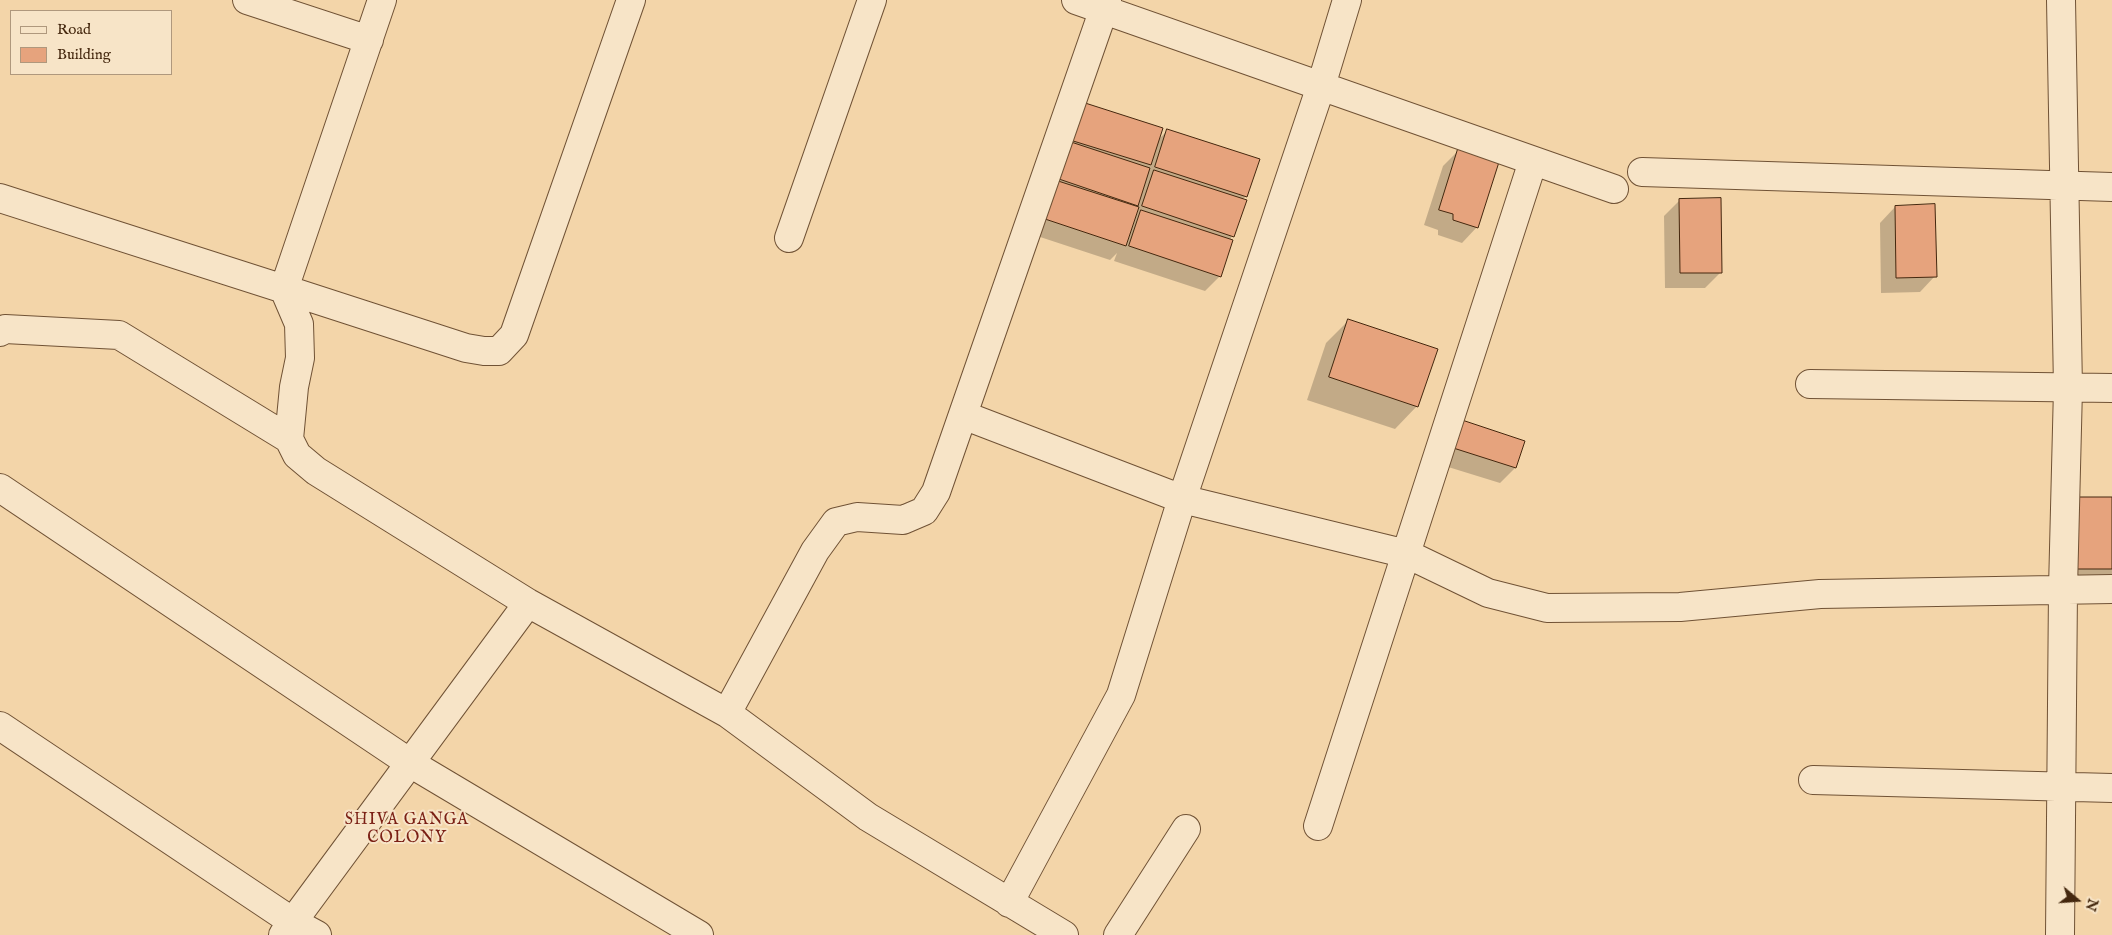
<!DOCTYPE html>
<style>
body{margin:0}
#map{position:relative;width:2112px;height:935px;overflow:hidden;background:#f3d5a9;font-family:"IM FELL English",serif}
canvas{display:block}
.legend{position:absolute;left:10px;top:10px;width:162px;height:65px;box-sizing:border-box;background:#f7e4c7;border:1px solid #af987d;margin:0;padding:6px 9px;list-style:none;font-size:15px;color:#44270e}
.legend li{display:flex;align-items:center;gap:10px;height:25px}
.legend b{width:25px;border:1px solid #af987d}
.north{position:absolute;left:2052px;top:875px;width:50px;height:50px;-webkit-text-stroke:4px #f7e4c7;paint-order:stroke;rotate:108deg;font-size:14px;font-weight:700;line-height:20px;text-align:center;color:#44270e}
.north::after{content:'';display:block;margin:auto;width:18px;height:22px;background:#44270e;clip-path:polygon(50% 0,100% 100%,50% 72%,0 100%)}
</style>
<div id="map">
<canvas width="2112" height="935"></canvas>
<ul class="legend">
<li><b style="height:6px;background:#f7e4c7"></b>Road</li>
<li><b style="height:14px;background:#e6a37d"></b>Building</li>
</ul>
<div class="north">N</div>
</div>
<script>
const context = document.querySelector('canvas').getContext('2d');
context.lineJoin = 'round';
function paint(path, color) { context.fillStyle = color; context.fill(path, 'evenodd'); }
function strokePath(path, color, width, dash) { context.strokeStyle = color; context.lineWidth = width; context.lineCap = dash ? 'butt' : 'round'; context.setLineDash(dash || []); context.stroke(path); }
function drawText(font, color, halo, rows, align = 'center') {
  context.font = font + ' "IM FELL English",serif'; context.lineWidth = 4; context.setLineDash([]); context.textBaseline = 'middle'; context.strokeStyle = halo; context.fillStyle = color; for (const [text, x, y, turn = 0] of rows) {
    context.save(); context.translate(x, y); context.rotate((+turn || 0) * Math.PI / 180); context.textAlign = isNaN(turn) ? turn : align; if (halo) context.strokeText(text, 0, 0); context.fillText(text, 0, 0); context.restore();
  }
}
paint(new Path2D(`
 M1067,119L1157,141L1167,131L1246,196L1242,200L1220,276L1205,291L1114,261L1117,253L1110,260L1028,233Z
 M1459,150L1477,227L1462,243L1438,235V230L1424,225L1443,166Z
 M1680,200L1721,272L1705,288H1665L1664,216Z
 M1895,207L1935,276L1920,292L1881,293L1880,223Z
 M1349,320L1417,406L1395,429L1307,400L1326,343Z
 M1441,435L1515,468L1500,483L1432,462Z
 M2112,498V576L2057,584Z`), '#0003');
const building = new Path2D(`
 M1082,102L1163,128L1151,165L1070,140Z
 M1167,129L1260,159L1247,197L1155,167Z
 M1068,141L1150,168L1138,206L1056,178Z
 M1458,149L1499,162L1478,228L1453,220V214L1439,210Z
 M1154,170L1247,200L1234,237L1142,206Z
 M1055,180L1139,207L1126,246L1042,218Z
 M1721,198L1722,273H1680L1679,199Z
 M1935,204L1937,277L1896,278L1895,206Z
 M1141,210L1233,240L1221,277L1129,246Z
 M1348,319L1438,349L1418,407L1329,377Z
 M1456,418L1525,441L1516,468L1447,446Z
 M2073,497H2112V569H2072Z`);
paint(building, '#e6a37d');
strokePath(building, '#44270e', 1);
const minor = new Path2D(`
 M247,0L369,40
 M1076,0L1614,189
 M1642,172L2112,187
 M0,198L284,289L382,0
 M789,238L872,0
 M284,289L299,324L300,358L294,387L289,439L297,455L316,471L528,603L727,713L868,817L1064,935
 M284,289L466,348L484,351H499L514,335L631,0
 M0,332L5,329L119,335L289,439
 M1810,384L2112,388
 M963,415L1182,499L1407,554L1488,593L1547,608L1680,607L1820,594L2112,589
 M0,488L410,763L699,935
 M727,713L815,551L836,522L857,517L903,520L924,511L936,492L1107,0
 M0,726L293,922L317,935
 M1813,780L2112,788
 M1318,826L1533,161
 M1009,903L1121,695L1182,499L1321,86L1347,0
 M283,935L528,603
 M1118,935L1186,829
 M2060,935L2063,589L2068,388L2061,0`);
strokePath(minor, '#705235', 30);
strokePath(minor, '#f7e4c7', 28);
context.letterSpacing = '1px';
drawText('16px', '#7a1f14', '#f7e4c7', [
 ["SHIVA GANGA",407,821],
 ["COLONY",407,839]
]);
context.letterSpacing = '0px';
</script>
